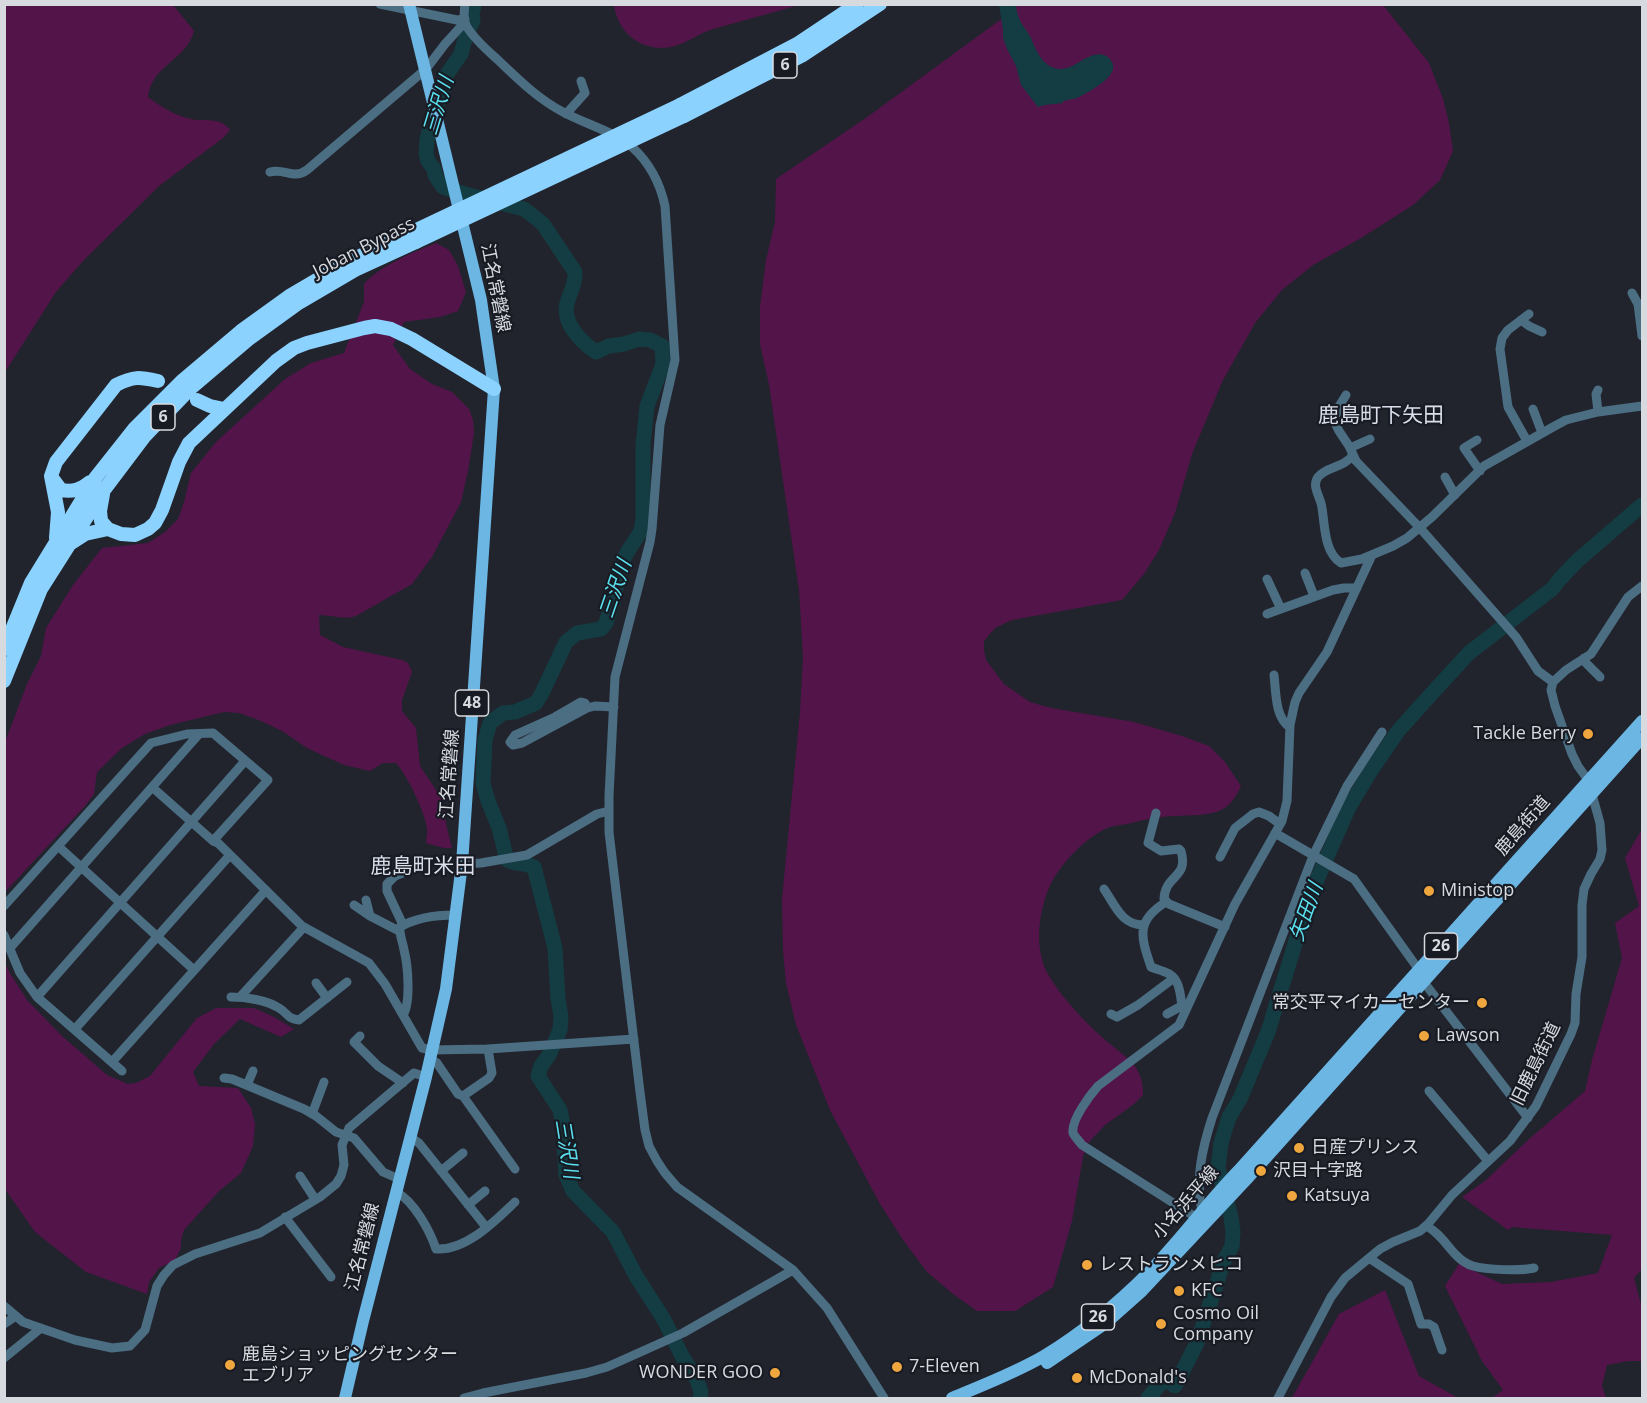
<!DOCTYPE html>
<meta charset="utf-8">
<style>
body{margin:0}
#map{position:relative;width:1647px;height:1403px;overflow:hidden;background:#21242d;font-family:"Open Sans",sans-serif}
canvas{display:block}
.frame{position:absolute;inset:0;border:6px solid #d7dadf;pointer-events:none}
</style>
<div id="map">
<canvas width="1647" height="1403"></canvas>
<div class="frame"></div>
</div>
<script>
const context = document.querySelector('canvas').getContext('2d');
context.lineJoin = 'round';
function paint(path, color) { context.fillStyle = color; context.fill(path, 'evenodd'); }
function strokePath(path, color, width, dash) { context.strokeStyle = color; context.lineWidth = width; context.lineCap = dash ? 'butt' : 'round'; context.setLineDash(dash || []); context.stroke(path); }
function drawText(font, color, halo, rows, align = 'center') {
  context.font = font + ' "Open Sans","Noto Sans JP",sans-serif'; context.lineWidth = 4.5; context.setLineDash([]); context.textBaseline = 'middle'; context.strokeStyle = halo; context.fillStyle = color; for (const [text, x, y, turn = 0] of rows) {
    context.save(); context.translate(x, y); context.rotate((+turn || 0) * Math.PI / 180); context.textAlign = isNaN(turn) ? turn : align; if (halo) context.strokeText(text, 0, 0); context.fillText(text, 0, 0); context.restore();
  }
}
paint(new Path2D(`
 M5,4L173,5L194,31C186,61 152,64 148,97C161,107 175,115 190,119C205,122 220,116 230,130L223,138L159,186L83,261L56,292L5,372Z
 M614,5V4L799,5C771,13 742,21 713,29C700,33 688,42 675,46C645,54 618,35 614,5Z
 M1018,5H1383L1429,63L1443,99L1449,123L1453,151L1440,180L1413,205L1361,238L1313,265L1282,290L1255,323L1222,382L1192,454L1175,513L1159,550L1144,574L1122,600L1012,620L995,628L984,641V650L986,660L1004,684L1030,702L1051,708L1134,722L1182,736L1209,746L1225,762L1241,786C1236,796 1232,804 1221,810C1209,816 1190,815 1176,816C1159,816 1144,820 1127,824C1120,825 1111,826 1105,829C1085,839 1067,858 1055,876C1039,903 1032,948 1049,976C1062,998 1085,1022 1103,1038C1123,1056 1144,1064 1143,1095L1134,1104L1105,1125L1089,1142L1083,1156L1072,1221L1053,1287L1015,1311H977L953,1294L927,1272L903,1240L880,1204L830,1110L796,1025L786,983L783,950L782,899L800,712L803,657L799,590L769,385L760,344V307L766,260L775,222L776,179L870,115L1000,20Z
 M436,243L449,250L458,266L466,292L458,311L440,317L404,322L393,345L410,369L432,384L452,392L469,409L473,420L474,433L468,471L461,502L432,557L412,584L356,616C345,620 331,615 319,615L320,635L343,647L402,660L408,663L412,672L402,700V711L416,728L420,766L442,799L447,828L452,848H444L426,843C426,839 428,833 427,829C425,812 407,775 396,763H383L370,771L344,765L307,748L282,731L261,721L239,713L224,712L170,725L145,734L122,748L97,772L94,794L85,806L5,892V742L27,684L41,656L46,628L73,585L102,548L148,543L165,532L178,519L184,502L191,473L216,442L285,379L311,363L344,353L364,302V284C381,265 412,253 436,243Z
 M1642,829V1269L1634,1278L1642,1308V1361H1628L1607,1365L1602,1386L1606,1398H1492L1503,1390L1482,1361L1445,1286L1459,1264L1502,1284L1551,1282L1598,1273L1612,1235L1512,1227L1508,1230L1462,1197L1485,1181L1528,1140L1585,1091L1592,1060L1622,958L1615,923L1639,906L1625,858Z
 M4,961L10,973L27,1000L62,1036L107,1075L128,1084L136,1083L150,1076L197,1018L216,1008H254L274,1017L294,1029L281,1037L240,1019L214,1044L193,1072L199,1086L238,1088L251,1108L255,1124L253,1146L241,1173L219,1191L184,1230L181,1240V1248L175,1260L159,1268L149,1282L147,1294L86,1272L35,1232L5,1189Z
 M1385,1290L1419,1376L1458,1398H1292L1339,1314Z`), '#53144a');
paint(new Path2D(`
 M999,5H1015C1017,9 1017,14 1019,18C1021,25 1028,31 1031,38C1038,56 1048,75 1070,67C1080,63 1092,51 1104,55C1109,57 1112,61 1113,65C1116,78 1087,93 1077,98C1073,99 1068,100 1063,101V103L1045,105L1038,107L1021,85L1016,66L1007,49L1003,38V30Z`), '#133d42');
strokePath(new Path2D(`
 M474,4L472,15L473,21L466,35L461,54L447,74L443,91L434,112L427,139L426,153L428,161L434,169L435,175L443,187L465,194L524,209L532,215L543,224L575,272C576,283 571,290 568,300C560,321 580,341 596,352L609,346L624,344L639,339L650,340L662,346L663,364L647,406L643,445V518L641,531L628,551L621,564L614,598L606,623L601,629L577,633L566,642L542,693L536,703L515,712L503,713L490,723L485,740L483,783L488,801L499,828L507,860C515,865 523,862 534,867L555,948L558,999L561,1016L560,1030L549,1055L541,1066L538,1076L560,1110L563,1124L566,1175L573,1191L613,1232L636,1276L663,1318L682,1356L697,1380L701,1392L700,1398
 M1148,1398L1161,1383L1167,1381L1175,1386L1197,1343L1224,1261L1232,1246L1233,1232L1231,1217L1218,1168L1221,1143L1229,1117L1240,1099L1268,1032L1302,921L1319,875L1348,809L1370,772L1398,731L1434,691L1469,653L1552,589L1559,580L1577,561L1642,505`), '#133d42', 15);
strokePath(new Path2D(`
 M380,4L457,20L465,19
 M465,4C464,12 463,20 467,27C475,40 487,50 498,60C518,79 538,99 563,112C585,124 613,131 632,147C651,164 660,183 665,206L675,360L660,425L652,529L650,542L615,677L609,796V832L640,1092L645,1130L649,1146L657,1161L665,1173L677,1187L793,1270L827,1308L884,1398
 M566,114L585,93L581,81
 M270,172C285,168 293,180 307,170L426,69L445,44L465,22
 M1632,293L1638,304L1642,336
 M1521,320L1529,326L1542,332
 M1598,390L1596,394L1598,412
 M1346,395L1338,408L1334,421L1339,431L1349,446L1356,461L1420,528L1516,637L1538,671L1553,682
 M1533,409L1542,433
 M1477,440L1464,448L1480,471
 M1527,441L1508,407L1500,349L1502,338L1508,330L1529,314
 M1350,448L1370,439
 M1353,455C1344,468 1327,466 1318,477C1311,487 1321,497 1322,508C1325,526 1324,552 1341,563L1362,559L1393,546L1407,538L1432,517L1484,466L1553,427L1566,420L1598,412L1642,406
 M1445,477L1455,495
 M1305,573L1314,596
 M1267,579L1281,609
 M1267,614L1333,590L1344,588H1357
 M1584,658L1586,663L1600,677
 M1274,675C1276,691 1275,719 1290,727
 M587,708L585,703L581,702L555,717L515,735L510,742L513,745L522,743L587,708L595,706L614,707
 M152,787L213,841L218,843L302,926L369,963L385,984L422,1048L431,1050L488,1049L634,1039
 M1156,813L1148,843L1161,851L1179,849L1181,851C1189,879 1165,874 1164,899L1169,904L1225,927
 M1275,833L1354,879L1419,970
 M58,846L194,970
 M1220,857L1235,828L1253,814L1259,812L1269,816L1280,824
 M462,864L481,863L527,855L597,814L609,811
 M1104,889C1115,905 1122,926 1144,925
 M366,900L370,916
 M1166,902C1135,921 1141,937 1151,967C1156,969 1160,970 1165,972C1180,977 1180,993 1182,1006
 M354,905L370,916L399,931
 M4,906L151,743L187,734L213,733L268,780L213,841
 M403,925L387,891V884L395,876L418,867
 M4,935L20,973L37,997L122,1071
 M10,948L199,734
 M1423,981L1528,1118
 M316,983L327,998
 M37,997L245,761
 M231,997C246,997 266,1000 279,1008C289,1014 286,1018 299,1020L347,982
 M240,997L304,927
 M1111,1014L1117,1017L1138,1005L1174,978
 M1167,1014L1185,1004
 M403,1015C411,1003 408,965 404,950C403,942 399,935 400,927C417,917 436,915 455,915
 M75,1029L230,855
 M360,1036L354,1042L378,1066L403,1083
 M488,1049L492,1073L489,1078L463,1096L515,1169
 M430,1059L437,1063L458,1094L463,1096
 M112,1062L266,890
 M224,1078L232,1079L304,1109L316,1116L336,1132L354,1138L383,1172L399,1179
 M247,1085L253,1071
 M1429,1091L1488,1161
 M312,1114L324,1082
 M410,1137L419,1143L486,1227
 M441,1171L463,1153
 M300,1176L315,1199
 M396,1192C414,1201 430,1231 436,1249C466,1251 495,1221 515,1202
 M468,1205L485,1191
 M1202,1212C1195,1180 1202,1149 1212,1118L1313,856L1347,786L1382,732
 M285,1217L331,1277
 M1197,1218L1082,1145C1079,1141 1075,1137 1073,1133C1071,1120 1090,1095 1098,1086L1179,1025L1235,904L1282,821L1287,801L1290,725L1295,702L1299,693L1327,652L1372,555
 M1426,1226C1439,1232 1447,1246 1457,1256C1461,1260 1466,1264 1473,1266C1487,1270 1520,1271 1534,1268
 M1369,1258L1408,1284L1421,1324H1429L1434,1327L1442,1350
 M4,1306L23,1322L75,1340L112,1348L130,1346L145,1330L157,1286L164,1275L173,1265L195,1254L260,1233L320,1197L336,1184L341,1176L344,1165L342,1145L349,1128L414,1073L426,1077
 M4,1324L16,1316
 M4,1358L41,1328
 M464,1398L483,1393L586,1373L607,1367L683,1333L793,1270
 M1278,1398L1331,1297L1345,1278L1380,1249L1393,1242L1420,1231L1428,1224L1452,1195L1510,1141L1536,1106L1571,1034L1575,1023L1576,994L1582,957V905L1584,889L1591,874L1600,859L1602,850L1600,823L1588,780L1578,766L1572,754L1555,706L1551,690L1553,682L1566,670L1591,654L1628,597L1642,586`), '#4b6e83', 9);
strokePath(new Path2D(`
 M1047,1363L1106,1323L1142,1291L1246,1180L1642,738
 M345,1398L363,1321L426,1077L446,989L462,864L494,389L481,300L409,4
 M952,1398C983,1385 1015,1373 1044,1356C1080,1334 1118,1303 1148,1273C1180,1240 1207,1203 1239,1170L1642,721`), '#6cb6e4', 12);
strokePath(new Path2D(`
 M680,105L797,44L857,4
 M684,116L803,55L880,4
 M197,400L210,406L224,409
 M52,478L61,490C73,492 80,490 90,482
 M103,494L100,511L101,521L108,529L121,534L135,535L148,529L155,523L162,510L179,462L189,443L276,361L294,348L307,343L364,328L375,326L391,329L412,339L494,389
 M56,538L58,512L51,476L56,462L116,385C134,376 139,377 158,381
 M71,543L85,534L108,529
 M4,649L31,583L96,477L134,429L183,380L241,331L291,295L349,261L412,232
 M4,681L41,589L104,490L144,437L191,388L250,338L297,304L355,270L416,242`), '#8cd2fe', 14);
strokePath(new Path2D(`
 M412,232L680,105
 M416,242L684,116`), '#8cd2fe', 14);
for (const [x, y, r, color] of [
 [1588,734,6,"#f0a63f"],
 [1429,891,6,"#f0a63f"],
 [1482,1003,6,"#f0a63f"],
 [1424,1036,6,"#f0a63f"],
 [1299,1148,6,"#f0a63f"],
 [1261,1171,6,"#f0a63f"],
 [1292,1196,6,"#f0a63f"],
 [1087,1265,6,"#f0a63f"],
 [1179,1291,6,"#f0a63f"],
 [1161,1324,6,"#f0a63f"],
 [230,1365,6,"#f0a63f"],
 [897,1367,6,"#f0a63f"],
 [775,1373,6,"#f0a63f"],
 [1077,1378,6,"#f0a63f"]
]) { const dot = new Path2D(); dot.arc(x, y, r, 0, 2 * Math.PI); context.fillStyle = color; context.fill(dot); strokePath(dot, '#181b23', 2); }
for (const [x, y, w] of [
 [785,65,24],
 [163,417,24],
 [472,703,33],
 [1441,946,33],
 [1098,1317,33]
]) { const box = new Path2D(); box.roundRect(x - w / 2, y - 13, w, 26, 4.5); context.fillStyle = '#181b23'; context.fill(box); strokePath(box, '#d7dadf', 1.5); }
drawText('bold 16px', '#d7dadf', null, [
 ["6",785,65],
 ["6",163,417],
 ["48",472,703],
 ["26",1441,946],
 ["26",1098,1317]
]);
drawText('18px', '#d7dadf', '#181b23', [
 ["Joban Bypass",364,248,-27],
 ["江名常磐線",495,288,79],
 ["江名常磐線",450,774,-86],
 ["鹿島街道",1523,826,-49],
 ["旧鹿島街道",1536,1064,-64],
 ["小名浜平線",1186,1203,-49],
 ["江名常磐線",363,1247,-76]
]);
drawText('18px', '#d7dadf', '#181b23', [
 ["Tackle Berry",1576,734,"right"],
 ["Ministop",1441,891],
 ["常交平マイカーセンター",1470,1003,"right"],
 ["Lawson",1436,1036],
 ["日産プリンス",1311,1148],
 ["沢目十字路",1273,1171],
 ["Katsuya",1304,1196],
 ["レストランメヒコ",1099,1265],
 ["KFC",1191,1291],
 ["Cosmo Oil",1173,1314],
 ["Company",1173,1335],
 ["鹿島ショッピングセンター",242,1355],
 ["エブリア",242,1376],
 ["7-Eleven",909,1367],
 ["WONDER GOO",763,1373,"right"],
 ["McDonald's",1089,1378]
], 'left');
drawText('italic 20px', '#5ae1ef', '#181b23', [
 ["三沢川",439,106,-73],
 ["三沢川",616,589,-71],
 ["矢田川",1307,912,-70],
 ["三沢川",566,1149,81]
]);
drawText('21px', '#dadeea', '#181b23', [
 ["鹿島町下矢田",1381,416],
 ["鹿島町米田",423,867]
]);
</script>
